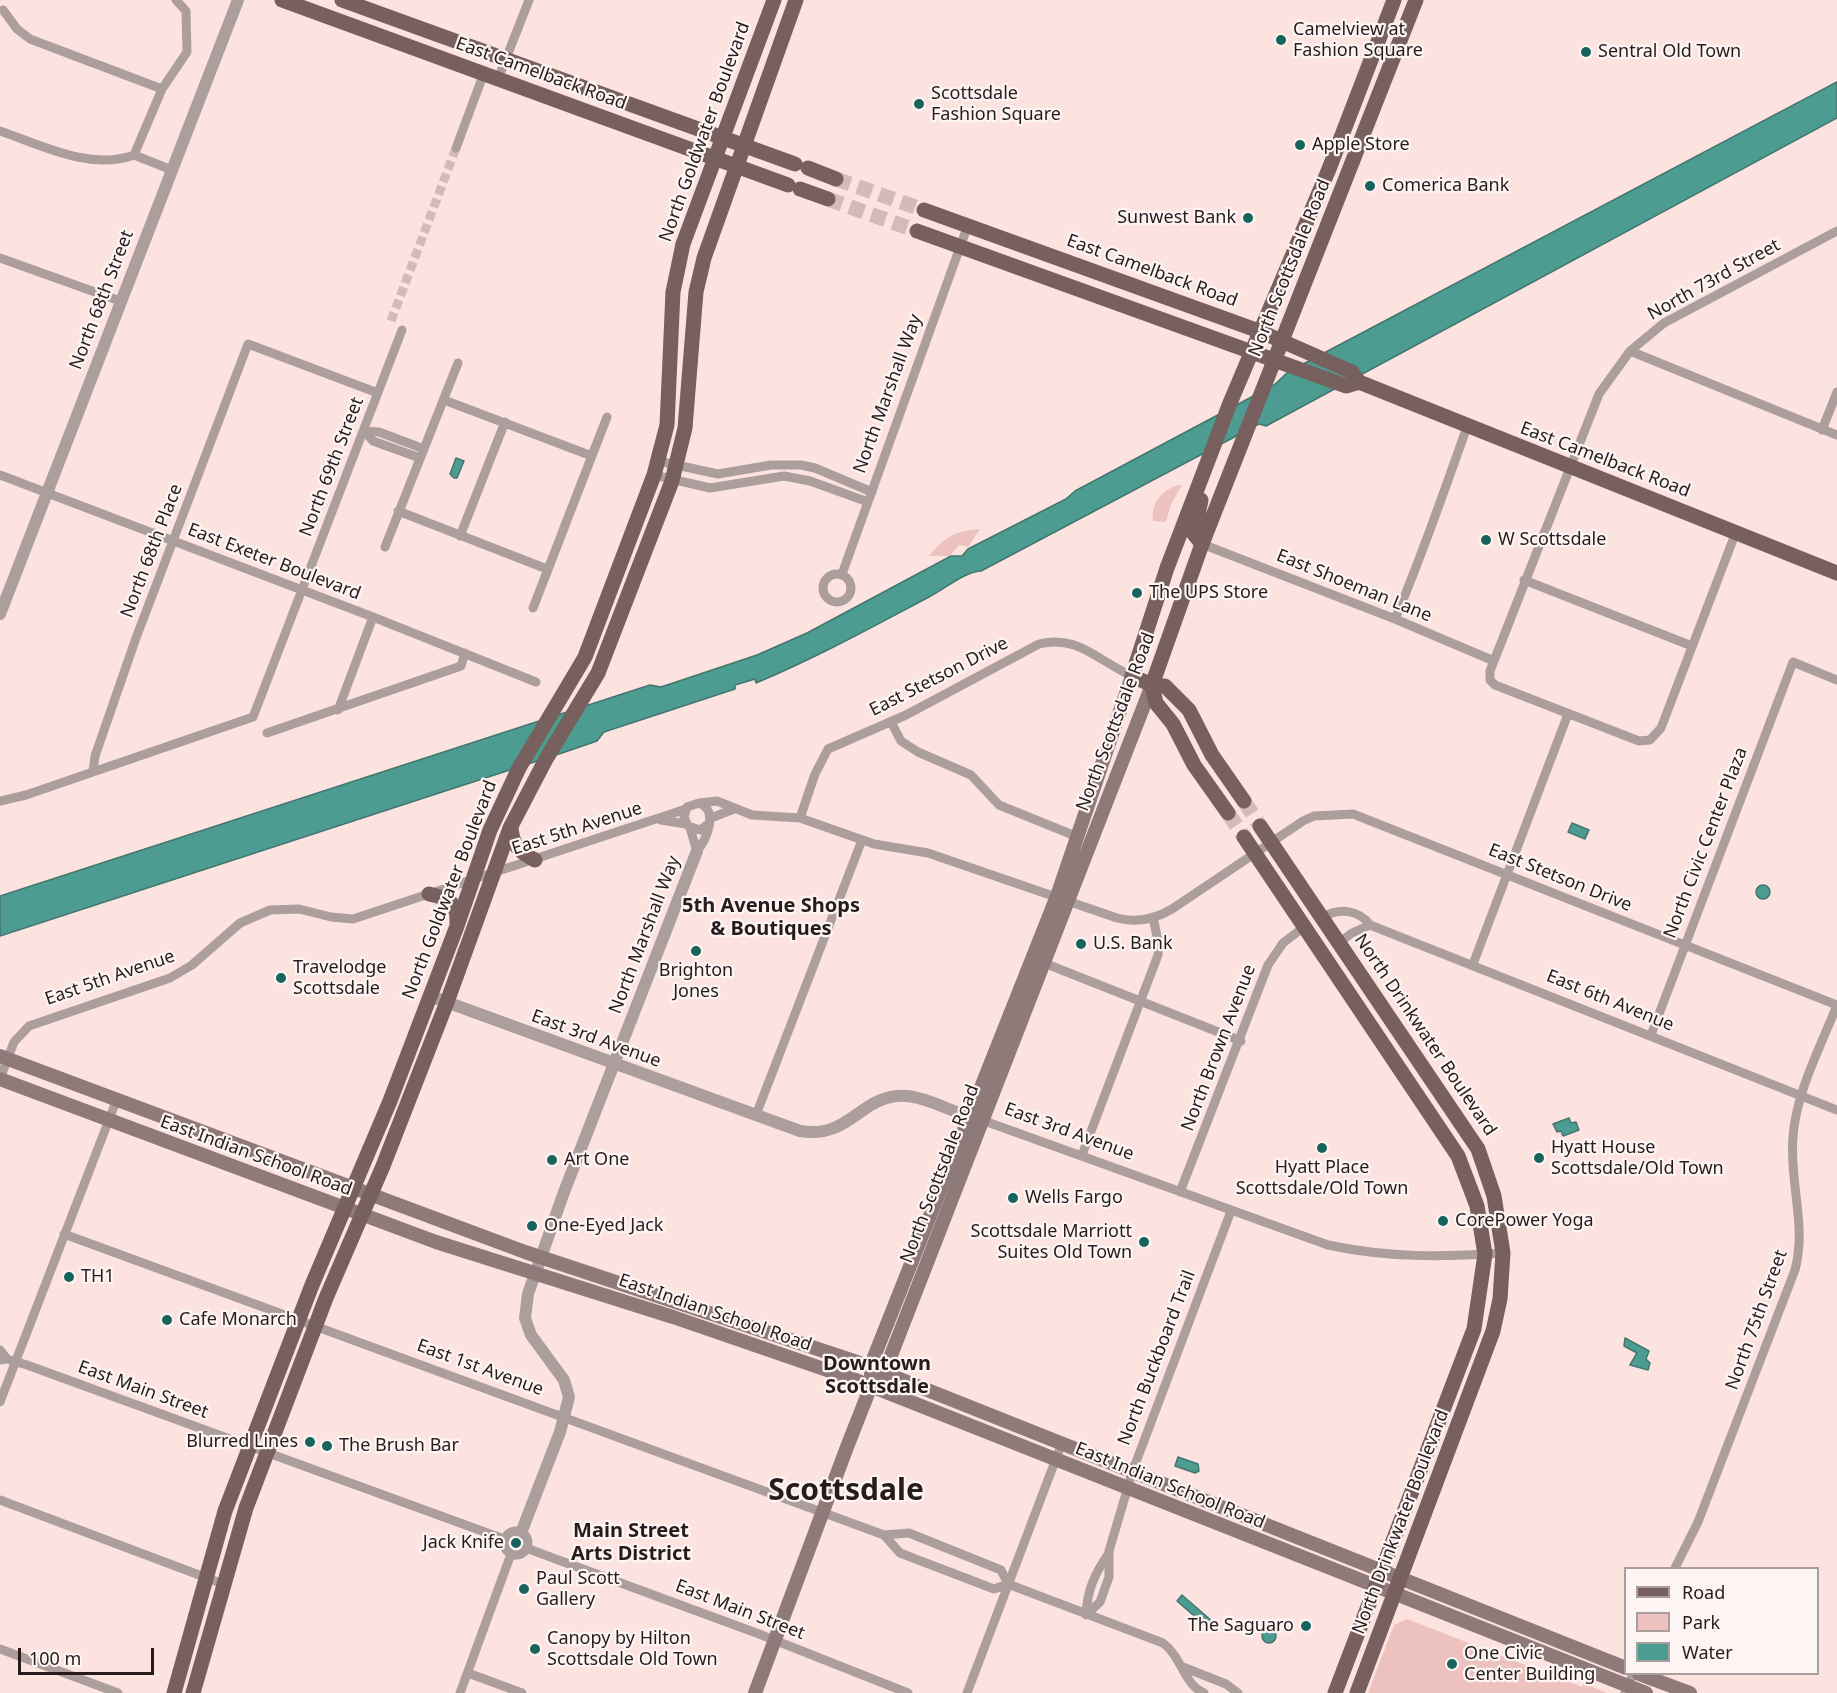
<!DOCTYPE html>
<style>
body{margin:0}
#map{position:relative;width:1837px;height:1693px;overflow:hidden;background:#fde3e0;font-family:"Noto Sans",sans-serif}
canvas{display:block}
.legend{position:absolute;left:1624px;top:1567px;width:195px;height:108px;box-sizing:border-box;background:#fcf5f4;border:2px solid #a79e9d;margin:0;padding:8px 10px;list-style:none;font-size:18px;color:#271c1b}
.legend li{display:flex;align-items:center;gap:12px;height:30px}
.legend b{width:30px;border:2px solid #a79e9d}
.scale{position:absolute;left:18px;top:1648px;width:136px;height:27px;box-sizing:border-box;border:3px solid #271c1b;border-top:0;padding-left:8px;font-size:18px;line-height:21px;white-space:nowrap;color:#271c1b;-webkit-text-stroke:4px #fcf5f4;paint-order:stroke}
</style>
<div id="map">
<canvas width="1837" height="1693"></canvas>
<ul class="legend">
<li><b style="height:8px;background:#78605e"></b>Road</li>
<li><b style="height:16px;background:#edc2be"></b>Park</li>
<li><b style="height:16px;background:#4d9c92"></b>Water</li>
</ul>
<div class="scale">100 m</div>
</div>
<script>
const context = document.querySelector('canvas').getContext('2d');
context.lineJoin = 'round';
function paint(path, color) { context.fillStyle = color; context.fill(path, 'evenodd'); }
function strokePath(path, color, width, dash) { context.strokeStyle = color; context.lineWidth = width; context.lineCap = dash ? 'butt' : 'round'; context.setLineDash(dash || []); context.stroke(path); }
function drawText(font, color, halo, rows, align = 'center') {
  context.font = font + ' "Noto Sans",sans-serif'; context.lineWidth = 4.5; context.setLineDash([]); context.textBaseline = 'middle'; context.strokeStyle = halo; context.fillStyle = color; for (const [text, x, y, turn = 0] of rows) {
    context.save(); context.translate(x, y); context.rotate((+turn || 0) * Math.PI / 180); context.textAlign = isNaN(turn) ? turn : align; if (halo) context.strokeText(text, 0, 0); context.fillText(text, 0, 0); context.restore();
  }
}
paint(new Path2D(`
 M1182,485L1171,504L1166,522L1153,521C1150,502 1165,486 1182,485Z
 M980,529L968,547L959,545L950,556H929C944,537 957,530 980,529Z
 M1407,1619L1582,1687L1584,1683L1606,1693H1368L1394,1625Z`), '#edc2be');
const water = new Path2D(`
 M1837,82V118L1266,426L1259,424L981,571C964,572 945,589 929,597C872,627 816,658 756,683L755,679L735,685V689L604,732L597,741L565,752L0,936V896L650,685L661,687L757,655L807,633L951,556H962L968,549L1066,499L1075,491L1274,385L1288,372Z
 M456,458L464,461L457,478H454L450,474Z
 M1572,823L1589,830L1585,839L1568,832Z
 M1756 892a7 7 0 1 1 14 0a7 7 0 1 1-14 0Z
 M1569,1118L1571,1123L1576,1122L1579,1130L1563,1136L1561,1131L1557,1132L1553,1124Z
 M1625,1338L1649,1351L1646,1359L1650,1363L1648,1370L1630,1365L1637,1353L1624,1346Z
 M1178,1457L1198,1464L1199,1471L1195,1473L1175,1466Z
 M1182,1595L1213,1622L1208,1628L1177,1601Z
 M1262 1636a7 7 0 1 1 14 0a7 7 0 1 1-14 0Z`);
paint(water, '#4d9c92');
strokePath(water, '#42766e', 1.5);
strokePath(new Path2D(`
 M391,321L456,148`), '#d2bbb9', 9, [9, 4.5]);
strokePath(new Path2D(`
 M836,179L924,210
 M828,199L917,231
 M1244,801L1260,826
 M1228,813L1244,837`), '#d2bbb9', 15, [15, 8]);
strokePath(new Path2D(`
 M3,10L17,29L30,39L162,89
 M498,79L529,0
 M0,131C41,145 90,171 134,155L162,89L187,52L186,11L176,0
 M456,148L484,73
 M134,155L172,170
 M0,258L120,301
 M1630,351L1837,435
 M444,400L592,456
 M1822,430L1837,392
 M364,431L373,441L420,458
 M364,431L379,432L424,449
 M658,461L718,474L771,465H801L815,468L872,492
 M0,475L373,617L536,682
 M654,475L710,488L784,476L810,481L868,502
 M398,511L547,569
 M1736,532L1661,728L1650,740L1639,741L1495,685L1490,680V671L1599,394L1630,351L1664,323L1837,231
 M460,536L505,422
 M1202,544L1395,619L1494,661
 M385,547L458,363
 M823 588a14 14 0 1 1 28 0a14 14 0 1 1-28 0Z
 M842,574L968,225
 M1524,580L1692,646
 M533,608L607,417
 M1395,619C1422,556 1444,491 1467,427
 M338,710L373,617
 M891,722L901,741L918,752L971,775L999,805L1078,837
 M267,733L461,666L465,653
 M93,771L95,756L136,638L248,344L378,393
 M0,801L26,795L253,717L402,330
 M699,803L717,801L752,815L800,818L874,844L928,853L1117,918C1136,923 1155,919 1172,909L1303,821L1314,816L1353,814L1837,1005
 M711,818L734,809
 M800,818L815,774L828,749L906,715L1039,644C1077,634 1098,661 1132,676
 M661,820L686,824
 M690,828L697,851
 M697,851C707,839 719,810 699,803L687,807L684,817L688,826L700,830L708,824
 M1323,917C1339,908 1358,909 1370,925L1837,1110
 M1340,942L1352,933L1370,925
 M1044,963L1241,1041
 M1473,964L1568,714
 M1651,1035L1793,662L1837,680
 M0,1079L14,1042L29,1026L170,978L192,965L240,923L270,910L299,909L331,917L353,919L686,809
 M756,1115L862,840
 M979,1119L1328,1245C1389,1258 1442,1257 1503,1253
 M1082,1155L1158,955L1159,946L1153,917
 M1180,1192L1268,965L1283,943L1304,927
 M64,1234L884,1535L909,1533L1001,1570L1008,1584
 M0,1350L7,1359
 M0,1360L7,1359L27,1365L504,1539
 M0,1402L117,1099
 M0,1500L223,1584
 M504 1543a12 12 0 1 1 24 0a12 12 0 1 1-24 0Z
 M884,1535L900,1553L994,1589L1008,1584L1163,1643C1182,1657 1184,1685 1204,1693
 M526,1548L759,1634L908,1693
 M1675,1568L1698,1522L1795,1270C1807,1225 1789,1182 1793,1137C1796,1092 1821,1046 1837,1005
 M1086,1615L1100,1602L1109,1577V1551L1133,1470L1231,1211
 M1086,1615C1087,1590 1095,1573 1109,1553
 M0,1649L118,1693
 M1183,1667L1226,1684L1238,1693
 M468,1673L522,1693
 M460,1693L511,1554
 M967,1693L1062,1443
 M1625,1693L1633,1674`), '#ac9e9d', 9);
strokePath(new Path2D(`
 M0,614L238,0
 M430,996L800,1131C848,1139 858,1100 897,1096C921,1094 945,1109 968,1116
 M521,1533L560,1432L569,1397L564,1380L531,1335L525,1318L528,1294L564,1192L697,851`), '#ac9e9d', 12);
strokePath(new Path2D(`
 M0,1056L525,1252L857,1362L1626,1668
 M0,1079L436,1242L673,1317L853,1379L1646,1693
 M871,1375L874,1357L1057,896L1132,676
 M1639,1674L1690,1693
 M755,1693L847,1447L871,1386L883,1373L888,1363L1152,685`), '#8e7a78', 14);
strokePath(new Path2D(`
 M282,0L788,185
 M342,0L795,164
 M808,168L836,179
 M800,189L828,199
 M924,210L1259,331L1352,372L1359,382L1837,573
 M917,231L1346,386L1359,382
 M1201,500L1194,534L1202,544
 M1152,685L1202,544L1416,0
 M1152,685L1156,703L1173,724L1194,765L1228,813
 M1244,801L1212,755L1189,710L1165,686L1152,685L1132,676L1167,568L1230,403L1329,169L1394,0
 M1260,826L1478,1149L1494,1196L1503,1253L1500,1299L1493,1331L1357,1693
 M511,827C512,845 519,852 535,860
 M1244,837L1458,1156L1477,1206L1485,1254L1474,1329L1335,1693
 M429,894C448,898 458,902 457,923
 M174,1693L225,1511L312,1285L390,1101L457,926L490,830L519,768L585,657L654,475L667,425L673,292L683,244L774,0
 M193,1693L246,1508L326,1298L383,1166L447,1002L510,828L546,759L598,673L672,481L685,428L696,292L704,258L796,0`), '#78605e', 15);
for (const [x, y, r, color] of [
 [1281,40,6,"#18635b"],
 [1586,52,6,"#18635b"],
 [919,104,6,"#18635b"],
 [1300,145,6,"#18635b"],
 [1370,186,6,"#18635b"],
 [1248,218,6,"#18635b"],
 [1486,540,6,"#18635b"],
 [1137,593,6,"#18635b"],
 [1081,944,6,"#18635b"],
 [696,951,6,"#18635b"],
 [281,978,6,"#18635b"],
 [1322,1148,6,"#18635b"],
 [1539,1158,6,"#18635b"],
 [552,1160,6,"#18635b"],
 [1013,1198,6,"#18635b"],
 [1443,1221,6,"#18635b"],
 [532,1226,6,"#18635b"],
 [1144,1242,6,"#18635b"],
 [69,1277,6,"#18635b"],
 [167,1320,6,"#18635b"],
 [310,1442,6,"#18635b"],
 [327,1446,6,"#18635b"],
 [516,1543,6,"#18635b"],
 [524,1589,6,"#18635b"],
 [1306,1626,6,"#18635b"],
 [535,1649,6,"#18635b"],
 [1452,1664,6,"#18635b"]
]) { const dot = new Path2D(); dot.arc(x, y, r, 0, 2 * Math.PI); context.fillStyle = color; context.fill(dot); strokePath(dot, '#fcf5f4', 2); }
drawText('18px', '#271c1b', '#fcf5f4', [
 ["Camelview at",1293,30],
 ["Fashion Square",1293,51],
 ["Sentral Old Town",1598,52],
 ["Scottsdale",931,94],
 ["Fashion Square",931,115],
 ["Apple Store",1312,145],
 ["Comerica Bank",1382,186],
 ["Sunwest Bank",1236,218,"right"],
 ["W Scottsdale",1498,540],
 ["The UPS Store",1149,593],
 ["U.S. Bank",1093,944],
 ["Travelodge",293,968],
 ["Scottsdale",293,989],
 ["Brighton",696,971,"center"],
 ["Jones",696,992,"center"],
 ["Hyatt House",1551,1148],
 ["Scottsdale/Old Town",1551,1169],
 ["Art One",564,1160],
 ["Hyatt Place",1322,1168,"center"],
 ["Scottsdale/Old Town",1322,1189,"center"],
 ["Wells Fargo",1025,1198],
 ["CorePower Yoga",1455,1221],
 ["One-Eyed Jack",544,1226],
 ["Scottsdale Marriott",1132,1232,"right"],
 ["Suites Old Town",1132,1253,"right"],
 ["TH1",81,1277],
 ["Cafe Monarch",179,1320],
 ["Blurred Lines",298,1442,"right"],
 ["The Brush Bar",339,1446],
 ["Jack Knife",504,1543,"right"],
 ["Paul Scott",536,1579],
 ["Gallery",536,1600],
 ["The Saguaro",1294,1626,"right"],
 ["Canopy by Hilton",547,1639],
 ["Scottsdale Old Town",547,1660],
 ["One Civic",1464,1654],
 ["Center Building",1464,1675]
], 'left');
drawText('18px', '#271c1b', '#fcf5f4', [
 ["East Camelback Road",541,74,20],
 ["North Goldwater Boulevard",705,132,-70],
 ["North Scottsdale Road",1290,268,-68],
 ["East Camelback Road",1152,271,20],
 ["North 73rd Street",1714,280,-29],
 ["North 68th Street",102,300,-69],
 ["North Marshall Way",888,394,-70],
 ["East Camelback Road",1605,460,21],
 ["North 69th Street",332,467,-69],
 ["North 68th Place",152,551,-69],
 ["East Exeter Boulevard",274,562,21],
 ["East Shoeman Lane",1354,586,22],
 ["East Stetson Drive",939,677,-27],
 ["North Scottsdale Road",1116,722,-69],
 ["East 5th Avenue",577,829,-18],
 ["North Civic Center Plaza",1706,843,-69],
 ["East Stetson Drive",1560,878,22],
 ["North Goldwater Boulevard",450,890,-69],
 ["North Marshall Way",645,935,-69],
 ["East 5th Avenue",110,978,-19],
 ["East 6th Avenue",1610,1001,22],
 ["North Drinkwater Boulevard",1425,1035,56],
 ["East 3rd Avenue",596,1039,20],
 ["North Brown Avenue",1219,1048,-69],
 ["East 3rd Avenue",1069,1132,20],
 ["East Indian School Road",256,1156,20],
 ["North Scottsdale Road",940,1174,-69],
 ["East Indian School Road",715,1313,19],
 ["North 75th Street",1757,1320,-70],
 ["North Buckboard Trail",1157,1358,-69],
 ["East 1st Avenue",480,1368,20],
 ["East Main Street",143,1390,20],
 ["East Indian School Road",1170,1486,22],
 ["North Drinkwater Boulevard",1401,1522,-69],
 ["East Main Street",740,1610,21]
]);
drawText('bold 20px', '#271c1b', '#fcf5f4', [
 ["5th Avenue Shops",771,906],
 ["& Boutiques",771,929],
 ["Downtown",877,1364],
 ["Scottsdale",877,1387],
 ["Main Street",631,1531],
 ["Arts District",631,1554]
]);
drawText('bold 30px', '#271c1b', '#fcf5f4', [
 ["Scottsdale",846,1491]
]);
</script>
